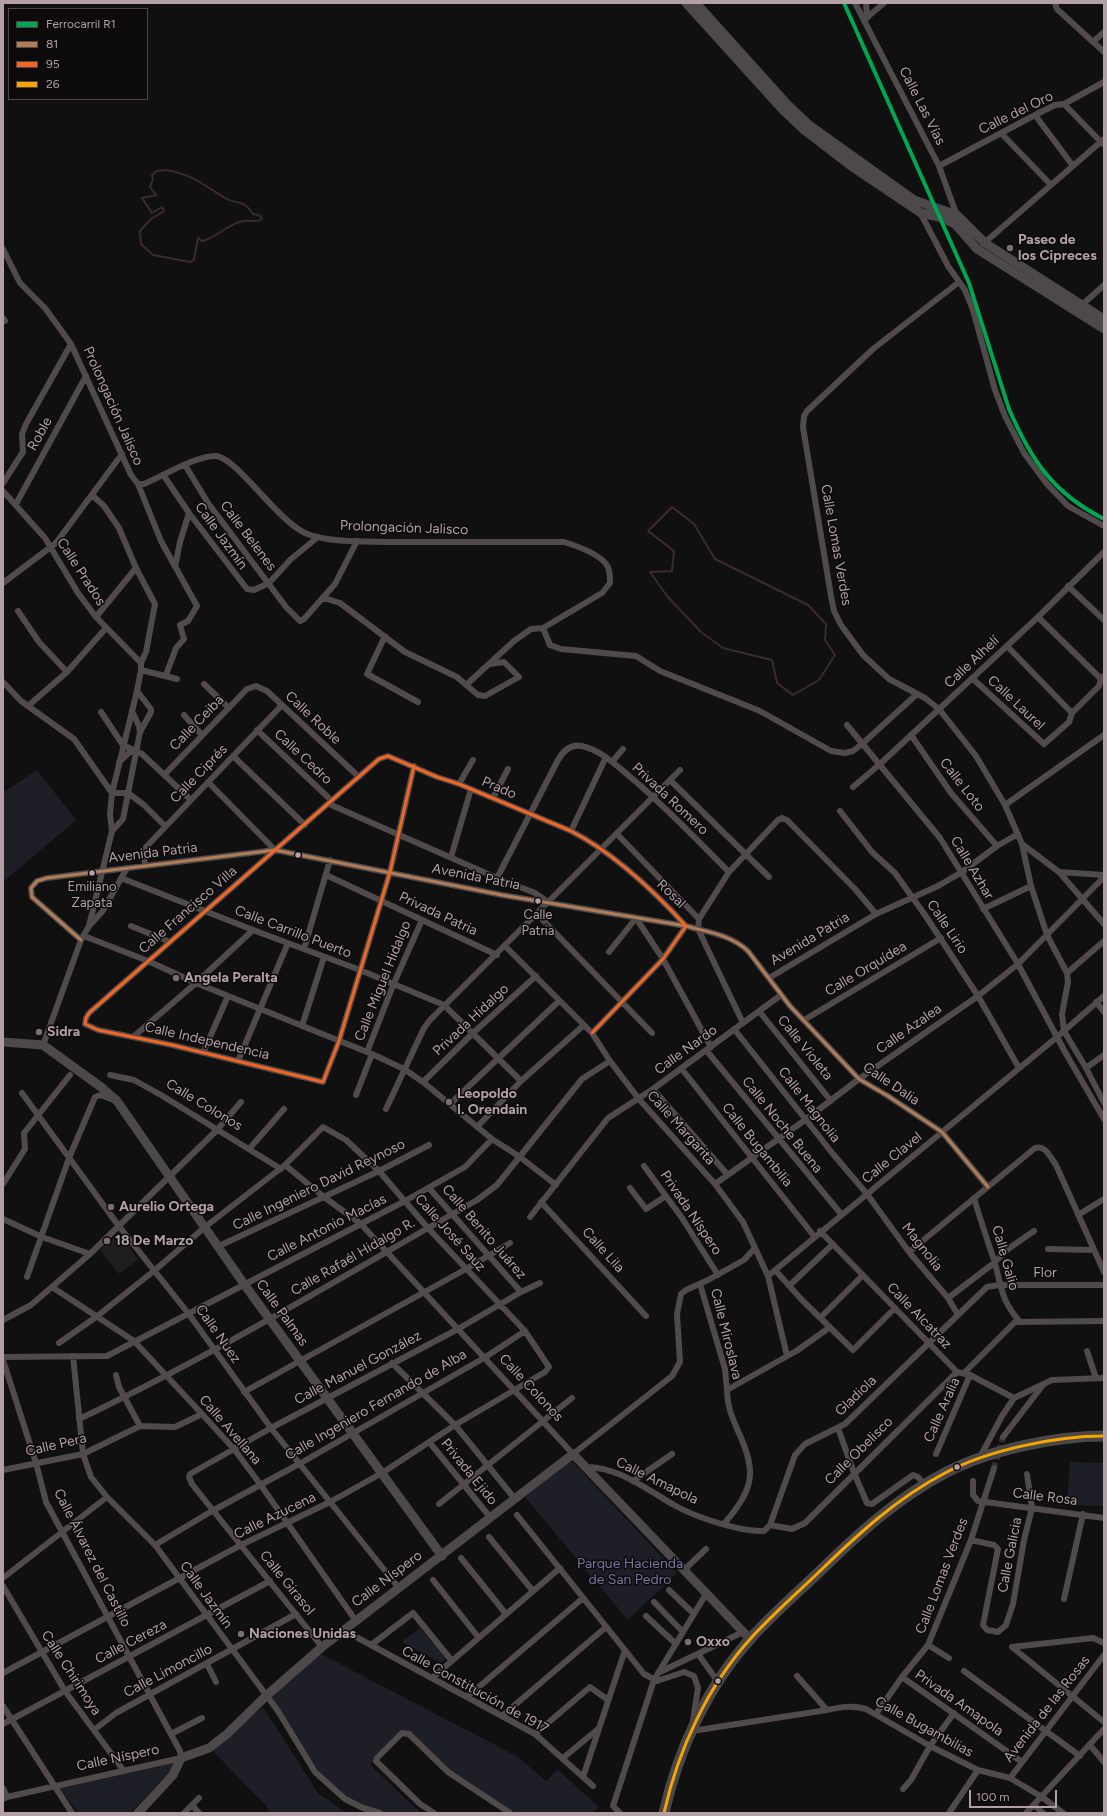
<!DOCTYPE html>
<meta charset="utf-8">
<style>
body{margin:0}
#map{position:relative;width:1107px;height:1816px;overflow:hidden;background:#101010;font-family:Figtree,sans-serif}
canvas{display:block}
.frame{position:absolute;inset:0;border:4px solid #b3a0a6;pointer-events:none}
.legend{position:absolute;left:8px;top:8px;width:140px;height:92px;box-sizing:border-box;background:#0c0a0b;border:1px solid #4f4649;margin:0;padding:5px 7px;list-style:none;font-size:12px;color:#b3a0a6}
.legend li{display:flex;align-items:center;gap:8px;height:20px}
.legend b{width:20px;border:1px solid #4f4649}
.scale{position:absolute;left:969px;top:1790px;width:88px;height:18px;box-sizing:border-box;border:2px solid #b3a0a6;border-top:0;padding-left:5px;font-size:12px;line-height:14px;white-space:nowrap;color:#b3a0a6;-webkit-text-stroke:3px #0c0a0b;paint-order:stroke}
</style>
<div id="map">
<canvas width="1107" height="1816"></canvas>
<div class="frame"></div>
<ul class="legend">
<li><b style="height:5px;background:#00a651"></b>Ferrocarril R1</li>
<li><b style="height:5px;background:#b07c57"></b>81</li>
<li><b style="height:5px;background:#f26522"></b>95</li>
<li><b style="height:5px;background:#f7a600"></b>26</li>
</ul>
<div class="scale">100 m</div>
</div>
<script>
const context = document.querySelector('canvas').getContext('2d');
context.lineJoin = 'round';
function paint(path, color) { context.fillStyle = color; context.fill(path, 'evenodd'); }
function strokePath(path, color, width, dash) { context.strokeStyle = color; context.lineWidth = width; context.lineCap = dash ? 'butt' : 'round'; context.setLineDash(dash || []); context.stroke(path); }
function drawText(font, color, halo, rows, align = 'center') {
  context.font = font + ' Figtree,sans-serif'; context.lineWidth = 3; context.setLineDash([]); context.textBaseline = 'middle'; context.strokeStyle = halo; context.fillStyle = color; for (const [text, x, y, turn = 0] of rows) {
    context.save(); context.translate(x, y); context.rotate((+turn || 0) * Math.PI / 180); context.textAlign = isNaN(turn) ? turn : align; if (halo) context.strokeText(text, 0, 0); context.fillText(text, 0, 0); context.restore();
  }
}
paint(new Path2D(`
 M119,1233L138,1259L119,1274L100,1250Z`), '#1f1d1d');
paint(new Path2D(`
 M37,770L76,820L3,882V793Z
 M571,1460L677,1573L628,1620L525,1497Z
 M1070,1462L1104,1463V1506L1067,1505Z
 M420,1628L446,1658L441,1663L402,1642Z
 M319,1653L518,1757L546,1781L558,1770L599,1807L593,1813H509L448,1772L407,1733L400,1734L370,1765L421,1813H380L345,1799L305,1758L269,1699Z
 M263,1707L318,1793L342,1810L348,1813H268L267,1807L212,1750Z
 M176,1761L169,1773L130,1813H78L59,1787Z`), '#1e1e26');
strokePath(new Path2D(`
 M167,170C193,175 204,185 225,198C238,206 241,197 253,214L261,216L262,219C255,223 250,220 243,221C229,223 217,238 202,241L198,238L194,260L190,262L153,255L141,244L140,231L151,219L164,211L162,207L152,213L142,198L156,195L150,187L153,179L152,175L157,171Z
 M672,507L694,524L715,559L808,605L826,624L825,640L835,655L819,680L793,695L777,683L772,660L723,648L701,632L667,596L650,572L672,571L674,551L648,531Z`), '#3b2933', 2);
strokePath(new Path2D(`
 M994,1468L1003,1437`), '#312d2e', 6, [6, 3]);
strokePath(new Path2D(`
 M855,3L939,166L957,216
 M866,3L867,18
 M1055,3L1057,9L1104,52
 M864,20L884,3
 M1093,42L1104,32
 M1064,104L1103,144
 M1035,115L1073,166
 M1001,133L1051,185
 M939,166L1035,115L1055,105L1064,104L1104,82
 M920,212L948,266L965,290L973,310L995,390L1005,416L1024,453L1047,484L1068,506L1104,526
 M983,244L1104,139
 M3,249L20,283L45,308L71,344L131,475L138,484L161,541L197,606L188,621L180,625L184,639L176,648L166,675
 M959,282L873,349L807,411L804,416L803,427L831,596L834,611L841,625L863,655L889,679L925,698L939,709L976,756L1005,805L1022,844L1031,886L1047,935L1067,973L1068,982L1062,1014L1064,1031L1086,1068L1104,1103
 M1082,305L1104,285
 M3,318L5,321
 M185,465L208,503L286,607L300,621L304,619L335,584L357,541
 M164,476L189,513L247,589L254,590L269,583L291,559L318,537
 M3,483L23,452L22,434L26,424L71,344
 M138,484H144C161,477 199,454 217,456C238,460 277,520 305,533C326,543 369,541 392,542C450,542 507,542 564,542C577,546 602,555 608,567C610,572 610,578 610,583L602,593L543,628L550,645L561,649L636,656L660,671L760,711L831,751L845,753L853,751L862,744L917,694
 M3,491L45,538L78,593L96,617L141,663
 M16,504L86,376
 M175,567L180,542L189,513
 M3,583L56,543L122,454
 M1068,586L1104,620
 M324,598L340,603L405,652L457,677L478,695L485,696L519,677L504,662L490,664
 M18,611L39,642L67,672
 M96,617L136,568
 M1038,617L1101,679
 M385,636L367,674L418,702
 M1007,646L1072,713
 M141,670L177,679
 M972,678L1044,744L1069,722L1072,713L1099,686L1101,679L1104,676
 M3,682L21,701L74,739L112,793H128L144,805L165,826
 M204,684L229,708
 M466,685L514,641L531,629L543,628
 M28,706L67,672L106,628
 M132,711L139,726L140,732
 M101,712L123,745L142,754L191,800
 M184,715L202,735
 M847,725L940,838L1018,964L1065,1052L1104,1119
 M257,730L332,801
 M911,735L951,793L997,846
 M233,756L305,825
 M119,762L130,752L137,751
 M612,762L623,749
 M414,766L390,872L339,1041L323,1082L172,1045L98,1030L85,1024L86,1018L89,1013L379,759L388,756L437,777L459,784L571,831C614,853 653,890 686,926L663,959L592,1033
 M165,774L247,689L256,686L267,691L359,777
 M670,780L769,877
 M208,782L275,850
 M459,784L473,760
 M853,787L880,764L1038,617L1104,552
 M493,798L508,769
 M329,804L497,878L535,893L548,902
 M1005,805L1104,735
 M840,811L872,852L895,873L925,915L978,996L1019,1068
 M112,831L123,819L140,732L151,712V709L137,691
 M571,831L606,757
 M617,834L699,919
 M1022,844L1059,872L1104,924
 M451,857L471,789
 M145,866L144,855L146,847L282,705
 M1059,872L1104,875
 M326,875L497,955
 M121,878L253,930L360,970L444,1005L521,1081
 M497,878L558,760C563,751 571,744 582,746C600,750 615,764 628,775C664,805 696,839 729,872
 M983,909L1031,886
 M537,914L652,1033
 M89,926L102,912L127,868
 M131,926L170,942
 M84,936L148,961L196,983L372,1054L404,1069L423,1082L492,1139L520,1157L556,1185
 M81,940L32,897L31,888L37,881L47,878L275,850L502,895L686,926C708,932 731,935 748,951L790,1006L859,1079L888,1096L942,1132L988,1187
 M505,946L592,1033L610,1061L638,1098L715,1184L743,1222L768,1276L787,1356
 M304,949L330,860
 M609,952L636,918L663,959L711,1047
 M1067,973L1104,941
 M769,978L876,914L938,886L962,872L997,846L1018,834
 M1096,1002L1104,1012
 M759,1011L831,1101
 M804,1020L941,938
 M743,1023L698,929L699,919L729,872L778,820L782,818L787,820L856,890L876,914
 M302,1026L324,957
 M734,1029L833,1154L867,1194L909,1252L948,1298L958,1315
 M133,1037L196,983L253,930
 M43,1045L81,940L89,926L112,831L110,814L112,793L137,691L141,670V663L146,652L155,604L136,568L119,528L104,506L92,495
 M706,1050L841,1214
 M367,1052L394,983L422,920
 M203,1053L228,996
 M238,1061L288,943
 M681,1068L814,1236
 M1086,1068L1104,1055
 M110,1075L134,1080L161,1095L281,1169
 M423,1082L473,1033L536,976
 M653,1089L727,1174
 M22,1093L118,1225L188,1313L271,1428L398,1587
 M356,1095L372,1054
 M450,1104L559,1001
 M386,1109L424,1028L430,1020L680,770
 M477,1127L521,1081L584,1025
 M250,1148L284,1109
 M285,1165L324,1197L361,1224L573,1454L672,1376L680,1362L677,1314L681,1294L686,1290L708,1280L744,1260L755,1248
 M644,1166L682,1218L718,1275
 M3,1184L25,1149L24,1133L70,1075
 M715,1184L805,1120L859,1079L978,996L1018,964L1104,877
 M429,1188L521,1292
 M630,1188L646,1209L666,1196
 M974,1198C980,1219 987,1239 994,1260C1002,1287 1000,1299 1020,1322
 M541,1202L646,1316
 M1078,1215L1104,1199
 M530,1217L608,1118L653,1089L781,995
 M3,1219L42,1237L90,1254
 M820,1231L957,1372L970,1375L1014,1398
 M219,1246L379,1171L429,1145
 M1048,1249L1094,1250
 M909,1252L1035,1148C1046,1145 1050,1157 1056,1165L1104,1272
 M775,1270L801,1299L853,1350L895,1308
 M768,1276L1057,1037L1104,996
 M27,1277L69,1158L95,1097L101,1095L111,1099
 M700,1284L725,1369L727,1390
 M789,1286L833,1244
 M52,1287L134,1341L202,1414L234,1449L260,1484L356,1621
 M948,1298L994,1263L1008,1249L1034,1231
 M821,1317L863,1275
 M3,1320L31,1305L90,1254L217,1130L241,1102
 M1087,1351L1096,1378
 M73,1356L83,1454L91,1477L107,1497L155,1545L278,1711L315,1772L345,1799L363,1808L380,1813
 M3,1357L107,1356L405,1201L465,1167L492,1139
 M3,1360L36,1463L46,1502L180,1751L181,1758L7,1797L3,1799
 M392,1363L455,1425L515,1499
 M964,1373L1015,1322L1104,1321
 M116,1375L119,1387L140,1426
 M244,1392L466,1269L510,1243
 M79,1419C216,1354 345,1275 477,1200L497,1185L582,1079L610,1061
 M838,1428L854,1473L867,1503L872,1504L913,1475L918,1477L925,1485
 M1003,1437L1043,1385
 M430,1443L490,1517
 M936,1454L970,1375
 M980,1457L1002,1416L1014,1398L1052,1380L1104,1378
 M585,1467C619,1467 646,1489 674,1505C695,1517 740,1532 764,1531L770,1525L795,1455L805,1444L845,1424L987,1287L999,1285H1104
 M3,1470L83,1454L140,1426L175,1427L202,1414
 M633,1481L672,1454
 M973,1481V1495L978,1501L1104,1518
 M439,1504L572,1398
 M517,1515L644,1674L657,1681L684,1672L694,1676L698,1688L693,1721
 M724,1524C753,1489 758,1474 738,1431C732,1417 727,1406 727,1390L798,1350L830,1327
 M770,1525L792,1529L805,1523L957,1372
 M489,1537L533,1591
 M971,1540L994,1545L998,1549L983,1625L987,1630L998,1632L1006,1625L1013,1604L1024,1540L1032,1508L1027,1474
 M155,1545L212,1511L299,1464L484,1358L525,1331
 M461,1558L506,1614
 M684,1570L706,1549
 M3,1578L107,1497
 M433,1580L479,1638
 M3,1586L65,1691L124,1771
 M669,1590L694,1614
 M1064,1599L1083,1514
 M654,1602L683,1632
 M646,1616L676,1644
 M358,1638L535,1734L593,1786
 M371,1645L413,1613L452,1661
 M928,1645L949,1658
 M322,1647L192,1484L189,1477L190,1474L271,1428L458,1329L521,1292L540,1283
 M1012,1647L1104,1722
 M1012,1647L1093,1638L1104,1643
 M698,1654L719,1683
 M207,1664L216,1682
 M964,1671L1080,1756
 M3,1673L241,1545L330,1502L382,1473L455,1425L545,1372L549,1367L525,1331L427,1227L379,1171L346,1140L323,1127L285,1165L205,1227L155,1270L96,1317L59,1343
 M658,1673L743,1632
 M797,1676L827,1710
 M902,1677L1022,1762
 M432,1678L560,1568
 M467,1697L583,1598
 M3,1706L72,1813
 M876,1714L902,1677L928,1645L971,1540L994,1468
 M502,1716L606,1627
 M3,1724L270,1581
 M94,1730L116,1713L296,1614
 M692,1731L827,1710C841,1707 852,1705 866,1709L930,1746L978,1770L1010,1778L1042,1797L1063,1813
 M171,1734L202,1718
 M535,1734L590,1687L608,1700
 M1090,1745L1104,1762
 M563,1758L598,1729
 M583,1777L625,1650
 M1010,1778L1104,1655
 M3,1788L7,1797
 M903,1789L911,1780L930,1746L954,1713
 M192,1805L199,1813
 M1034,1805L1043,1813
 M184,1813L199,1798
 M434,1813L420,1804L376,1761L377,1758L402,1733L409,1734L448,1772L510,1813
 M620,1813L613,1806L654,1680L706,1594
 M949,1813L978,1770
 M1026,1813L1104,1729`), '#504a4b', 6);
strokePath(new Path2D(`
 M686,3L782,109L804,130L851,166L921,213L939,217L955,224L977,249L1104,329
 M696,3L787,104L809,125L914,200L957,215L985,243L1104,319
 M3,1042L43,1045L101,1087L117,1101L244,1284L442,1556
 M138,1813L173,1775L181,1758L209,1748L227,1734L266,1696L322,1647L573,1454L750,1639`), '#4d4849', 9);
strokePath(new Path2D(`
 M664,1813C678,1750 708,1685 752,1637C773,1614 796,1594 819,1572C857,1535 897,1498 945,1473C988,1450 1056,1436 1104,1436`), '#4b4748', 11);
strokePath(new Path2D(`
 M81,940L32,897L31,888L37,881L47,878L275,850L502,895L686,926C708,932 731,935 748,951L790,1006L859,1079L888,1096L942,1132L988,1187`), '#b07c57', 3);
strokePath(new Path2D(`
 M414,766L390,872L339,1041L323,1082L172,1045L98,1030L85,1024L86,1018L89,1013L379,759L388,756L437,777L459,784L571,831C614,853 653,890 686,926L663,959L592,1033`), '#f26522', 3);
strokePath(new Path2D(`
 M664,1813C678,1750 708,1685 752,1637C773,1614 796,1594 819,1572C857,1535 897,1498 945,1473C988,1450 1056,1436 1104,1436`), '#f7a600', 3);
strokePath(new Path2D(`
 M844,3L969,283L1009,409C1031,460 1053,493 1104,519`), '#00a651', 4);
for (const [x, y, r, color] of [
 [1010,248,4,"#7a6e72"],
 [298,855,3.5,"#b3a0a6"],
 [92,873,3.5,"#b3a0a6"],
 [538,901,3.5,"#b3a0a6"],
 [176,978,4,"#7a6e72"],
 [39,1032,4,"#7a6e72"],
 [449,1102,4,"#7a6e72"],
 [111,1207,4,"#7a6e72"],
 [107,1241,4,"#7a6e72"],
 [957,1467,3.5,"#b3a0a6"],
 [241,1634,4,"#7a6e72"],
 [688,1642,4,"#7a6e72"],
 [718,1681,3.5,"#b3a0a6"]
]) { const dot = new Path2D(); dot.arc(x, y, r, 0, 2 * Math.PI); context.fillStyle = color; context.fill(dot); strokePath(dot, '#0c0a0b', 1.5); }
drawText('13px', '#b3a0a6', '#0c0a0b', [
 ["Emiliano",92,887],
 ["Zapata",92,903],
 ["Calle",538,915],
 ["Patria",538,931]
]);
drawText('14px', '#b3a0a6', '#0c0a0b', [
 ["Calle Las Vías",922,106,63],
 ["Calle del Oro",1016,113,-26],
 ["Prolongación Jalisco",113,406,66],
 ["Roble",40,434,-61],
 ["Prolongación Jalisco",404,528,2],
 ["Calle Jazmín",221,536,54],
 ["Calle Belenes",248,536,53],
 ["Calle Lomas Verdes",836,545,80],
 ["Calle Prados",81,572,57],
 ["Calle Alhelí",972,662,-43],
 ["Calle Laurel",1016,703,43],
 ["Calle Roble",313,718,43],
 ["Calle Ceiba",197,723,-46],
 ["Calle Cedro",303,757,43],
 ["Calle Ciprés",199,774,-46],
 ["Calle Loto",962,785,52],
 ["Prado",499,788,23],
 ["Privada Romero",670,799,43],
 ["Avenida Patria",153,853,-7],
 ["Calle Azhar",972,868,59],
 ["Avenida Patria",476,877,11],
 ["Rosal",671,894,44],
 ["Calle Francisco Villa",188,910,-41],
 ["Privada Patria",438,914,25],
 ["Calle Lirio",947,927,56],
 ["Calle Carrillo Puerto",293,932,21],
 ["Avenida Patria",810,939,-31],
 ["Calle Orquídea",866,969,-31],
 ["Calle Miguel Hidalgo",383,981,-68],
 ["Privada Hidalgo",471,1020,-43],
 ["Calle Azalea",909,1029,-35],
 ["Calle Independencia",207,1041,13],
 ["Calle Violeta",805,1048,51],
 ["Calle Nardo",686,1050,-36],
 ["Calle Dalia",891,1084,34],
 ["Calle Colonos",204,1105,31],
 ["Calle Magnolia",809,1105,52],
 ["Calle Noche Buena",782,1125,51],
 ["Calle Margarita",681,1128,48],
 ["Calle Bugambilia",757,1145,51],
 ["Calle Clavel",892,1158,-39],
 ["Calle Ingeniero David Reynoso",319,1185,-26],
 ["Privada Níspero",691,1213,56],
 ["Calle Antonio Macías",327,1228,-27],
 ["Calle Benito Juárez",484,1232,49],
 ["Calle José Sauz",450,1233,48],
 ["Magnolia",922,1247,52],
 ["Calle Lila",603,1250,48],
 ["Calle Rafaél Hidalgo R.",353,1257,-30],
 ["Calle Galio",1005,1258,74],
 ["Flor",1045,1273],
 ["Calle Palmas",282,1313,54],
 ["Calle Alcatraz",919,1316,46],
 ["Calle Nuez",218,1334,55],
 ["Calle Miroslava",726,1334,76],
 ["Calle Manuel González",358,1368,-28],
 ["Calle Colonos",531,1388,47],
 ["Gladiola",856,1396,-44],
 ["Calle Ingeniero Fernando de Alba",376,1405,-30],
 ["Calle Aralia",942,1410,-66],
 ["Calle Avellana",230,1430,49],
 ["Calle Pera",56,1445,-13],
 ["Calle Obelisco",859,1451,-45],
 ["Privada Ejido",469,1472,51],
 ["Calle Amapola",657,1481,26],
 ["Calle Rosa",1045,1497,7],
 ["Calle Azucena",275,1516,-26],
 ["Calle Galicia",1010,1555,-79],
 ["Calle Álvarez del Castillo",92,1558,63],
 ["Calle Lomas Verdes",942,1576,-69],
 ["Calle Níspero",387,1579,-37],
 ["Calle Girasol",287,1583,51],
 ["Calle Jazmín",206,1595,54],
 ["Calle Cereza",131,1642,-28],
 ["Calle Limoncillo",168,1671,-28],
 ["Calle Chirimoya",71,1673,57],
 ["Calle Constitución de 1917",475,1690,29],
 ["Privada Amapola",959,1703,35],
 ["Avenida de las Rosas",1047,1709,-52],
 ["Calle Bugambilias",924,1727,29],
 ["Calle Níspero",118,1758,-12]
]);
drawText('bold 14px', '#b3a0a6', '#0c0a0b', [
 ["Paseo de",1018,240],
 ["los Cipreces",1018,256],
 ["Angela Peralta",184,978],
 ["Sidra",47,1032],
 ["Leopoldo",457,1094],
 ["I. Orendain",457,1110],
 ["Aurelio Ortega",119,1207],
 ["18 De Marzo",115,1241],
 ["Naciones Unidas",249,1634],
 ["Oxxo",696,1642]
], 'left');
drawText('14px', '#76759f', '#0c0a0b', [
 ["Parque Hacienda",630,1564],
 ["de San Pedro",630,1580]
]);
</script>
